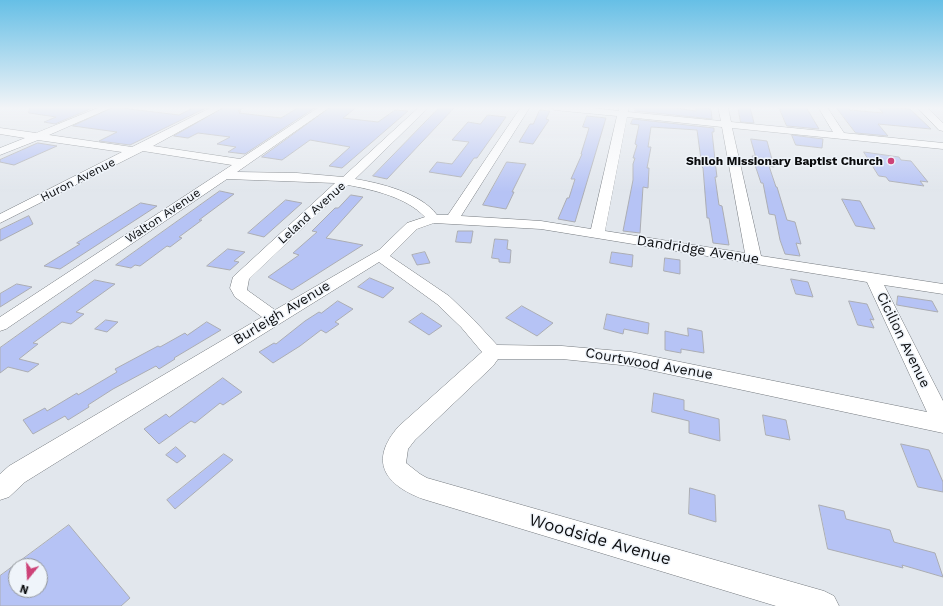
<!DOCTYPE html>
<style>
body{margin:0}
#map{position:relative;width:943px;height:606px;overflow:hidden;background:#e2e7ed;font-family:"Work Sans",sans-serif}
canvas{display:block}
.north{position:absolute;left:8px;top:558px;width:40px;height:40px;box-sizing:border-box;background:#eff4fa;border:1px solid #93979b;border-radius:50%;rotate:198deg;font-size:11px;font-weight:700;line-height:16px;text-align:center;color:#0a0b0d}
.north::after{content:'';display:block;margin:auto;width:14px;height:18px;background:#cd4278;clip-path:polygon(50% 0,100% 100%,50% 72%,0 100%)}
</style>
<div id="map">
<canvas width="943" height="606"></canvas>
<div class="north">N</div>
</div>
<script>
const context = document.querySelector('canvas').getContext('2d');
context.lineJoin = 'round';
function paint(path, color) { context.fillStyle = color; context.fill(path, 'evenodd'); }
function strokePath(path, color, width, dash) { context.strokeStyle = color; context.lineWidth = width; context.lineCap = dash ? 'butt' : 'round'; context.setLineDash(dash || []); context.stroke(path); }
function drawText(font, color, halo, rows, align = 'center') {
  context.font = font + ' "Work Sans",sans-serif'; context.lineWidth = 3; context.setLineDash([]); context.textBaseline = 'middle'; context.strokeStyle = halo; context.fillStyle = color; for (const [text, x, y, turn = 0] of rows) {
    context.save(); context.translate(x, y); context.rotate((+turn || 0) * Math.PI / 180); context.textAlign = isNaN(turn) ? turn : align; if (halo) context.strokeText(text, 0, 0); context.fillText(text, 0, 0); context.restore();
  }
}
const building = new Path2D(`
 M30,107H95L55,124L44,122L56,117L29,113Z
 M114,107L179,115L195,107H208L130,145L99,141L117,132L73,126Z
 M225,107H245L238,111H241L239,113L281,118L299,107H316L245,154L228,152L236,147L217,144L230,137L198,133L188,138L174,136Z
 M331,107H357L343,118L378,122L395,110L408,111L342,168L329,166L350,147L310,140L282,160L262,157Z
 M440,107H455L387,179L373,176Z
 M636,107H669L696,111V107L711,109L712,119L635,111Z
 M738,107H750L754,123L741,122Z
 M779,107H806L819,129L787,126Z
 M836,107H848L850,110L883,113L878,107L910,109L931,129L878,124L888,136L856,133Z
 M540,110L550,111L546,119L549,120L533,144L519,142L530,124H533Z
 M488,115L506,117L477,158H474L461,177L429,172L437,162L452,164L469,142L452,140L468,122L480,124Z
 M587,116L606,118L575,222L558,219L567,198H569L575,179H571L582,154H581L589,128L583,127Z
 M633,119L714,128V132H712L716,169L717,177H715L719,205L722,206L729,245L713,243L709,218H707L703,168L702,167L697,130L651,127L648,147H651L647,168H649L648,188L643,187L640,233L623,231L633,180V164L635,158H633L637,145L635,144L639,125L631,124Z
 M792,135L823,139L822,148L796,145Z
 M751,139L767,141L774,167L769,166L776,187H777L787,220L795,222L801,244L796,243L800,256L785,254L780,240L775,215L769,214L763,183H761L752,156H755Z
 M38,143L57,146L14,165L0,162V160Z
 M864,152L899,157L901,160L911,161L928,182L920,181L924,186L889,181L886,177L879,176Z
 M507,162L526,164L512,192H514L506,209L483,205Z
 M220,191L234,194L199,220H202L179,237L182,238L170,247L167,246L140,266L135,265L131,268L116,265Z
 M351,195L363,197L326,238L363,245L292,290L268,277L299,255L293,253L317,232L312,231L335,208H338Z
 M842,199L860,201L875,229L856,226Z
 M286,200L302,203L264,237L248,233Z
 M141,203L157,206L60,269L44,266L80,244L77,243Z
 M29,216L33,224L0,241V230Z
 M458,231H473L471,243L456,242Z
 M495,239L508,240L507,249L511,250L510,263L499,262V259L492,258Z
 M228,249L245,252L234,261L239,262L230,270L207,266Z
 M425,252L430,263L417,265L412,255Z
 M612,252L633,255L632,267L610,263Z
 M665,258L680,260V274L664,271Z
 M370,278L394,288L383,298L358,287Z
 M791,279L808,282L813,297L796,294Z
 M95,280L115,284L76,312L84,314L71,324L62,322L33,343L38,344L19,359L39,364L28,372L8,367L0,373V348Z
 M17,284L32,287L0,307V294Z
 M898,296L932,301L938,312L897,305Z
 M338,301L353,309L335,322L339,324L326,333L321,330L300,346L273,363L259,352L274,343L276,344L305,321L319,312L321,313Z
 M849,301L867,304L874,320L870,319L874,328L858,325Z
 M522,306L553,323L537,336L506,318Z
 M422,313L442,326L429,335L409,322Z
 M607,314L649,323L648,334L624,329L623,334L604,329Z
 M106,320L118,322L107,332L95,329Z
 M207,322L221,330L174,358L175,359L159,369L156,366L113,389L88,405L89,407L68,420L65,416L33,434L23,420L45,408L47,411L77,393L78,395L117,372L115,369L158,346L160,347L185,333L187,335Z
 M688,328L702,331L704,353L681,349V353L665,350V331L688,336Z
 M223,378L242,392L223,405L220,403L195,423L191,421L159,444L144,429L166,414L169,417Z
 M654,393L684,400V410L719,419L720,441L689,433V421L652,412Z
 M763,415L786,420L790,440L766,435Z
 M901,444L929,450L943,482V492L918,487Z
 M176,447L186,456L177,463L166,455Z
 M224,454L233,460L175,509L167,500Z
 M690,488L715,495L716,522L689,514Z
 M819,505L844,511L846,519L890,530L894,542L935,553L943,577L902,565L903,568L828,549Z
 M69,525L130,598L121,606H0V576ZM16,566H40V590H16Z`);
paint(building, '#b6c3f5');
strokePath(building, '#abadb3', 1);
const minor = new Path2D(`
 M100,107H113L49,135L132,147L212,107H224L153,146L240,159L319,107H330L237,172L297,173L343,177L419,107H429L355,179C380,183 421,193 437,215H448L521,107H530L461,216L541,221L591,229L617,116L554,110L550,107H585L619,111V107H629L628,112L721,121L718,107H728L731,122L833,132L818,107H827L844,133L943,143V149L732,128L761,256L943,284V294L884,285L943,401V433L631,366L562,359H498L493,366L415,440L408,449L406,463L420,474L427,478L824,591L834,596L839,606H776L423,499C385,485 368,461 399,426L482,352L461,327L437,304L379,262L25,482L9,497L0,500V474L9,466L262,317L235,297L230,288L233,277L335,183L227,179L6,329L0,331V317L232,165L143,151L0,223V214L122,152L38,140L0,155V148L25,138L0,134V128L36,133ZM627,117L722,127L745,253L605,231ZM348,185C374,190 406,197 425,217L407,223L379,250L275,310L247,290L249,279ZM434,223L541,229L867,282L927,412L631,352L562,346L497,345L473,319L449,296L390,256L417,229Z
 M917,107H927L943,123V131L939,130Z`);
strokePath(minor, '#757a7f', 1);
paint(minor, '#fff');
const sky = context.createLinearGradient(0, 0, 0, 192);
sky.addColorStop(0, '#66bfe6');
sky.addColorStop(0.56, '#f2f4f7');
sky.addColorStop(1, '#f2f4f700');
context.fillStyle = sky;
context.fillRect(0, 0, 943, 192);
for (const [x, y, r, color] of [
 [891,161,4,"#cd4278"]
]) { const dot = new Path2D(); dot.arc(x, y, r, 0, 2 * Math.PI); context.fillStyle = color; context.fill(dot); strokePath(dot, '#eff4fa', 1.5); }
drawText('bold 12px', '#0a0b0d', '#eff4fa', [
 ["Shiloh Missionary Baptist Church",883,161]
], 'right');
drawText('12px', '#0a0b0d', '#eff4fa', [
 ["Huron Avenue",78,180,-27],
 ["Leland Avenue",312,213,-42],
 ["Walton Avenue",163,216,-34]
]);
drawText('14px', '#0a0b0d', '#eff4fa', [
 ["Dandridge Avenue",698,250,9],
 ["Burleigh Avenue",282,313,-31],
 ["Cicilion Avenue",903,340,64],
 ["Courtwood Avenue",649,364,10]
]);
drawText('17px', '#0a0b0d', '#eff4fa', [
 ["Woodside Avenue",600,540,16]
]);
</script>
